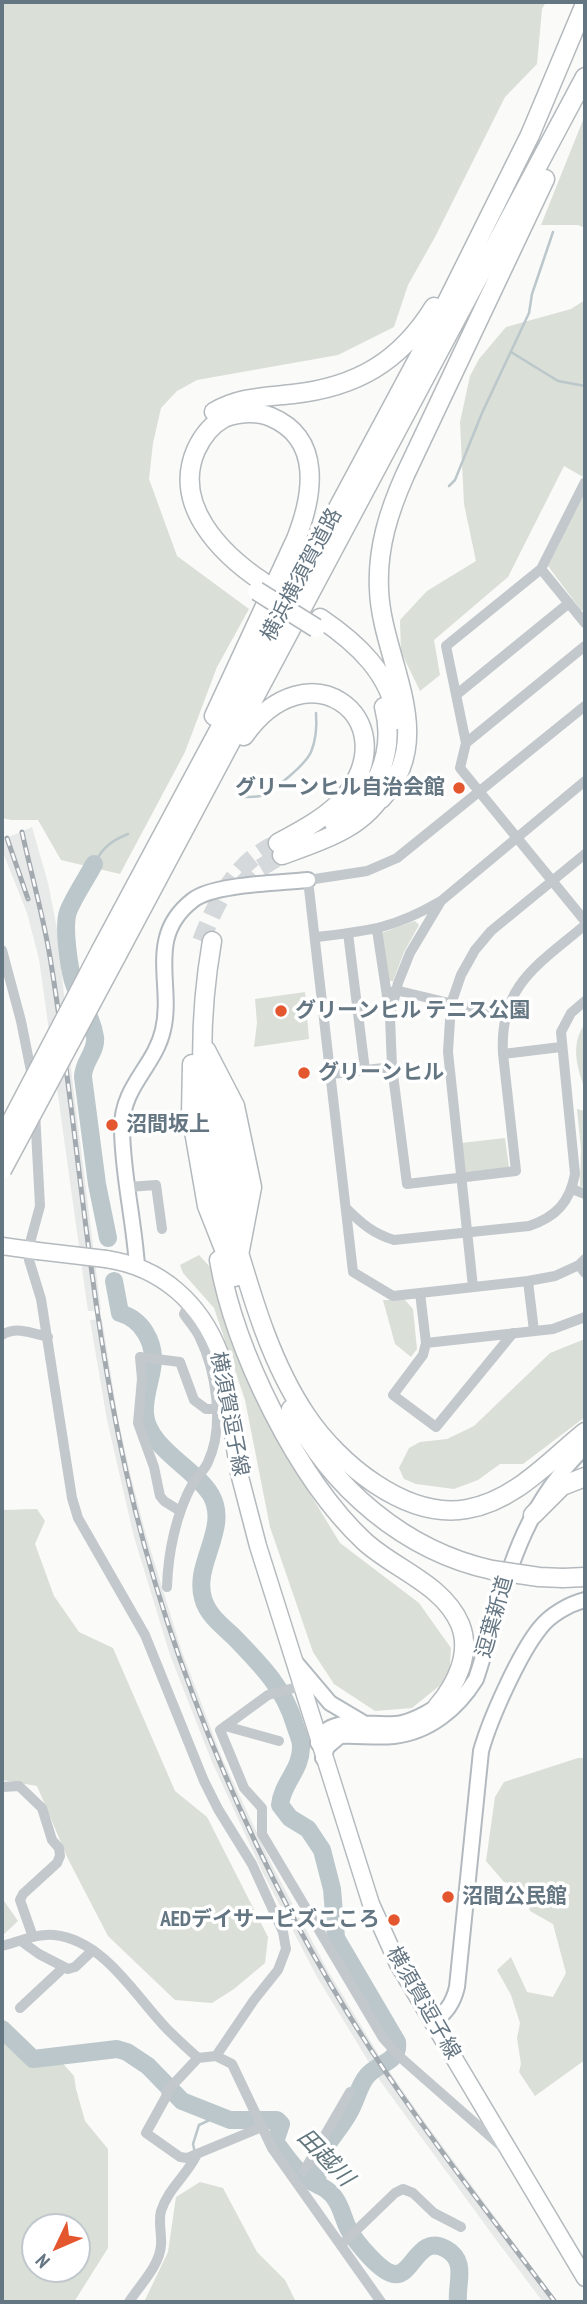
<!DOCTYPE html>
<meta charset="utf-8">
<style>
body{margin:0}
#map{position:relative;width:587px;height:2304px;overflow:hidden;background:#fafaf8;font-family:"PT Sans Narrow",sans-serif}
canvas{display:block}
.frame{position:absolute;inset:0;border:4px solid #657683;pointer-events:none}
.north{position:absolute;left:21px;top:2213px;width:70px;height:70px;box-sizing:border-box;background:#fff;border:2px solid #c1c8cd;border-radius:50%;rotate:226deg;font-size:19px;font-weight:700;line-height:28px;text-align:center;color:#657683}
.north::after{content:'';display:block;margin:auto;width:24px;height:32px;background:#e4572e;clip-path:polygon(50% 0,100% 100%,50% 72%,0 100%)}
</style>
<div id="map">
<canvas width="587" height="2304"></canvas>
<div class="frame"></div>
<div class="north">N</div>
</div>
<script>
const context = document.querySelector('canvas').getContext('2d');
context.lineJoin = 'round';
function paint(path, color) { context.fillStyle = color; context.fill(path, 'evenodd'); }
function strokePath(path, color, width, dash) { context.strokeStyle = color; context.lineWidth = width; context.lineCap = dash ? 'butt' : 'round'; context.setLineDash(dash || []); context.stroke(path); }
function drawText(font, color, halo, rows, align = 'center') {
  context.font = font + ' "PT Sans Narrow","Noto Sans JP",sans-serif'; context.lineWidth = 7; context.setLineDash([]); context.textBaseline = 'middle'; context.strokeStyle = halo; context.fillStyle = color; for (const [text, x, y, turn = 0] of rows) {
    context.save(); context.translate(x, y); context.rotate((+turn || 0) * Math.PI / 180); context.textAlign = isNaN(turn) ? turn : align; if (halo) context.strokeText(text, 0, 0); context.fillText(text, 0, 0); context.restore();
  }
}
paint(new Path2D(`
 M32,827L48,883L58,934L72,1077L101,1310L97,1311H88L39,959L27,913L2,850V840Z
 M102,1319L118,1419L130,1473L146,1535L182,1652L222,1758L272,1865L328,1971L380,2057L370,2064L317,1977L262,1871L212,1762L170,1655L134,1537L107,1420L90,1320Z
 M389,2071L424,2121L558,2302H543L497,2241L378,2078Z`), '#e8e9e9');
paint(new Path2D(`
 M2,2H546L542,9L537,64L505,97L435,237L408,285L394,327L338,355L197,380L177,391L161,408L153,443L149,479L177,556L249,609L217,667L185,752L120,874L61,860L38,820H11L2,818Z
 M585,115V228L578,225H541Z
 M585,300V478L564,466L508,577L434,640L440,675L420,691L401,652L400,620L427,591L476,561L464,504L460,422L470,376L479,359L506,327L571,309Z
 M585,493V610H581L548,566Z
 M415,921L419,925L404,952L393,981H388L381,933Z
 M305,992L309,1039L254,1047L257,1023L255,999Z
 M585,1024V1089C577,1068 570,1043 585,1024Z
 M577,1109L585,1111V1188L580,1186L581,1149Z
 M505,1138L509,1168L464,1172L461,1143Z
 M199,1255L210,1267L263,1414L301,1479L340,1543L419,1603L451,1648L449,1678L412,1708L375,1711L334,1684L313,1652L270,1527L245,1400L214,1308L183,1273L180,1265Z
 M383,1300H405L413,1309L417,1349L411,1357L395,1344Z
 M585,1339V1417L523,1464H500L478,1480L454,1489L416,1484L404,1479L399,1468L409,1448L420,1442L447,1439L474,1426L550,1353Z
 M37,1509L45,1521L35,1544L54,1596L79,1632L113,1648L175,1791L207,1817L268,1937L265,1963L234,1989L212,2003L175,2000L108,1936L68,1859L37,1786L2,1780V1510Z
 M578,1758H585V2063L582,2062L535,2096L519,2072L521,2064L517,2038L520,2023L511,1995L497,1970L511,1957L527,1992L553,1997L566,1973L553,1924L530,1911L523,1886L504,1882L486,1861L495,1797L504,1782Z
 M2,1898L18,1921L2,1936Z
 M2,2032L30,2053L58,2058L74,2076L76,2089L85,2121L108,2149V2248L74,2302H2ZM35,2227H77V2269H35Z
 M200,2182L223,2188L257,2252L285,2280L296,2302H144L168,2252L176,2197Z`), '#dadfd7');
strokePath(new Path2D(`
 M511,352L558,381L585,386
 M449,486L455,480L482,413L529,313L532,294L553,232
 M243,797C249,797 255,797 260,796C274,791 305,765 311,752C316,740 317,726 316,713
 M94,864C103,847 111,841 128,834
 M195,2153L193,2144L199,2125L218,2116`), '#bbc7cb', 2.5);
strokePath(new Path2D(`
 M94,864C87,878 73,898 68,912C63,927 69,966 73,981C79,1001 92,1016 95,1037C97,1052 83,1061 83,1077L97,1184L108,1238
 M114,1281L120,1313C130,1316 139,1322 145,1332C164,1362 143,1384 145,1414C148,1448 195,1468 211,1495C230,1528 193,1564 203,1598C207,1614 221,1625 232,1635C259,1663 284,1687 295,1725C297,1732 301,1739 301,1746C302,1769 282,1783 280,1805L290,1818L308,1829L322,1850L332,1889L336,1938L397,2042C400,2063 377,2063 367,2076C359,2085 356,2101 350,2111C338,2135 311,2154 318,2183
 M2,2029L33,2059L117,2049L127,2052L148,2066L182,2101L230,2120H277L281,2124L275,2142C284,2153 292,2166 302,2175C313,2185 328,2186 336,2200C342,2209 344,2221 349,2230C356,2242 380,2272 394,2274C413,2277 418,2233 446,2249C468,2261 456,2283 458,2302`), '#bbc7cb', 18);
strokePath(new Path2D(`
 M241,886L255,871L282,855
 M201,941C217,901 235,861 278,843`), '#d5d9db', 18, [18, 9]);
const secondary = new Path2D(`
 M137,1266C134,1219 122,1173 122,1127C122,1086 155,1066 163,1030C174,984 145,937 193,900C213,884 281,883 308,880
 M297,1664L330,1703L362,1722
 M318,1743C328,1711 377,1729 402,1723C418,1719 432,1710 446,1701
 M323,1758L327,1747L340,1736C358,1735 376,1738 394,1736C430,1732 458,1708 476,1679C505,1591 515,1514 585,1447
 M433,2023C446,2012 453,2004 457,1987L481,1751C490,1719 519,1654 540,1628C550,1615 569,1604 585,1600`);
const primary = new Path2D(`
 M2,1246L38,1251
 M106,1259C161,1267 201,1303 220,1354L239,1473L258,1546L371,1904L398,1964L585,2278`);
const highway = new Path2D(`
 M214,412C238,397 266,397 293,394C356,387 400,362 434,307
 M320,618C357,643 391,674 397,720
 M214,716L296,539C313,496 323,439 271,417C257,411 239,412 224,418C211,425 202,437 196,450C172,505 221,554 263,582
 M244,736C307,645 405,717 347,794C331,815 301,831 278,843
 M381,799C440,736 381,659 379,589C377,548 389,511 405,475L545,179
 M334,823C376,801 396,752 384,707
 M282,855C321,841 366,828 386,788
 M212,941C203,993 200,1048 204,1100C208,1140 218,1180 229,1219C249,1285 267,1357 306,1415C338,1463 406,1520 467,1509C515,1501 550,1460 585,1432
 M101,950L428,340L530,135L585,4
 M116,957L585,77
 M206,1050L235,1106L252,1187L240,1250
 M192,1064L191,1114L207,1206L235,1277
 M215,1079L238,1203L237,1224
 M219,1260C235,1351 297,1478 364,1541C394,1569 443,1584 460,1624C472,1653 456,1685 437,1707
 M291,1409C331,1488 405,1551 492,1570
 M533,1515L562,1486L585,1477
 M563,1578L585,1577`);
strokePath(secondary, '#b3babf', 18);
strokePath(primary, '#b5babe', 19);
strokePath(highway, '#b4b9bd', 21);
strokePath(new Path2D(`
 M585,482L541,569L446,646L466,743L460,768L585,921
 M541,569L585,623
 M456,695L569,603
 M585,706L397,858L367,871L308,880L353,1272L393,1296L528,1281L555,1276L579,1265L585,1259
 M466,743L585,646
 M585,781L441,901L410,953L398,983L390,1017L392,1067L407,1184L516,1171L503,1054C499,985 538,965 585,925
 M377,930L389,1009
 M348,933L365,1070
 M316,937C367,931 393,929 439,902
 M2,950L21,1021L32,1076
 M395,990L504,1016
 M503,1054L561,1047
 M332,1074L392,1067
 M35,1112L40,1206L31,1239L29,1260L41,1299L72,1498L78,1518L145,1635L204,1781L218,1809L252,1864L283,1932L286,1949L278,1970L254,2000L216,2056
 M128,1187L156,1185L162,1229
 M572,1189L585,1194
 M347,1209C362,1224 374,1234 394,1240L529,1226C556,1217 570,1202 575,1174L561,1032L571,1013L585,1001
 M579,1265L585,1273
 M528,1281L534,1331
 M473,1287L448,1052L451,1004L461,975L475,950L491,931L585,854
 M420,1293L426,1343L423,1355L393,1395L436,1427L513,1333
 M2,1335C16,1326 32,1333 48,1337
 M426,1343L553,1329L585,1317
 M180,1511L164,1501L160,1496L154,1467L138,1423L142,1379L140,1357L180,1362L194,1400L206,1409H216
 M167,1587C168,1553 176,1513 193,1483C197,1476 205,1470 208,1462C225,1426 216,1370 199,1336C195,1328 189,1322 184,1314L190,1302
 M301,1686L268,1695L220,1730L244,1788L262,1808V1834L383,2038L400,2057L500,2145
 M225,1726L279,1741
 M2,1787L19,1786L42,1808L52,1840L59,1848L60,1856L57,1863L23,1894L20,1900L33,1937
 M21,1941L39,1954L68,1969L75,1967L93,1950
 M2,1946C18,1942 37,1933 54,1935C104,1940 135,1996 167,2029C177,2039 188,2049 198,2058L216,2056L232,2064L272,2148L381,2302
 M20,2008L64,1967
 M198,2058L166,2092L167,2095L146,2133L180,2157L187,2158L262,2127
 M304,2171L350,2092
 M341,2245L395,2193L403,2189L413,2193L434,2213L461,2227
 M129,2302C140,2285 160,2265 161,2245C162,2234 158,2222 161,2211C168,2189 186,2176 196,2156`), '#c3c8cc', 10);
strokePath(secondary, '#fff', 14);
strokePath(primary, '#fff', 16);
strokePath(highway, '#fff', 18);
const rail = new Path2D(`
 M22,832C31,873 43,915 50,957C78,1127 88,1301 126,1471C170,1670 260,1879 371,2050C428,2137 493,2219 555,2302
 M7,838L28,899`);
strokePath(rail, '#a2aab0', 5);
strokePath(rail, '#fff', 2.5, [8]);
const primaryBridge = new Path2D(`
 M38,1251L106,1259`);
const highwayBridge = new Path2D(`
 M257,591L316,628
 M2,1139L101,950
 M2,1170L116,957
 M492,1570L539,1577L563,1578`);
strokePath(primaryBridge, '#b5babe', 19, []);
strokePath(highwayBridge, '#b4b9bd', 21, []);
strokePath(primaryBridge, '#fff', 16);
strokePath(highwayBridge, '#fff', 18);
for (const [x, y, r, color] of [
 [459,788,7,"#e4572e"],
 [281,1011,7,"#e4572e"],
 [304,1073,7,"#e4572e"],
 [112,1125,7,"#e4572e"],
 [448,1897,7,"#e4572e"],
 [394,1920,7,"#e4572e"]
]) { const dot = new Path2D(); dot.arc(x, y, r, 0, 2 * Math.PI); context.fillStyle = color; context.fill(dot); strokePath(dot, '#fff', 2.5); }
drawText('21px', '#657683', '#fff', [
 ["横浜横須賀道路",302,575,-62],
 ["横須賀逗子線",229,1414,79],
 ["逗葉新道",495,1617,-74],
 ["横須賀逗子線",423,2003,60]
]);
drawText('bold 21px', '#657683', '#fff', [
 ["グリーンヒル自治会館",445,788,"right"],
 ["グリーンヒル テニス公園",295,1011],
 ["グリーンヒル",318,1073],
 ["沼間坂上",126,1125],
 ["沼間公民館",462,1897],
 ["AEDデイサービズこころ",380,1920,"right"]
], 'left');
drawText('italic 23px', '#60757c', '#fff', [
 ["田越川",325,2158,46]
]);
</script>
